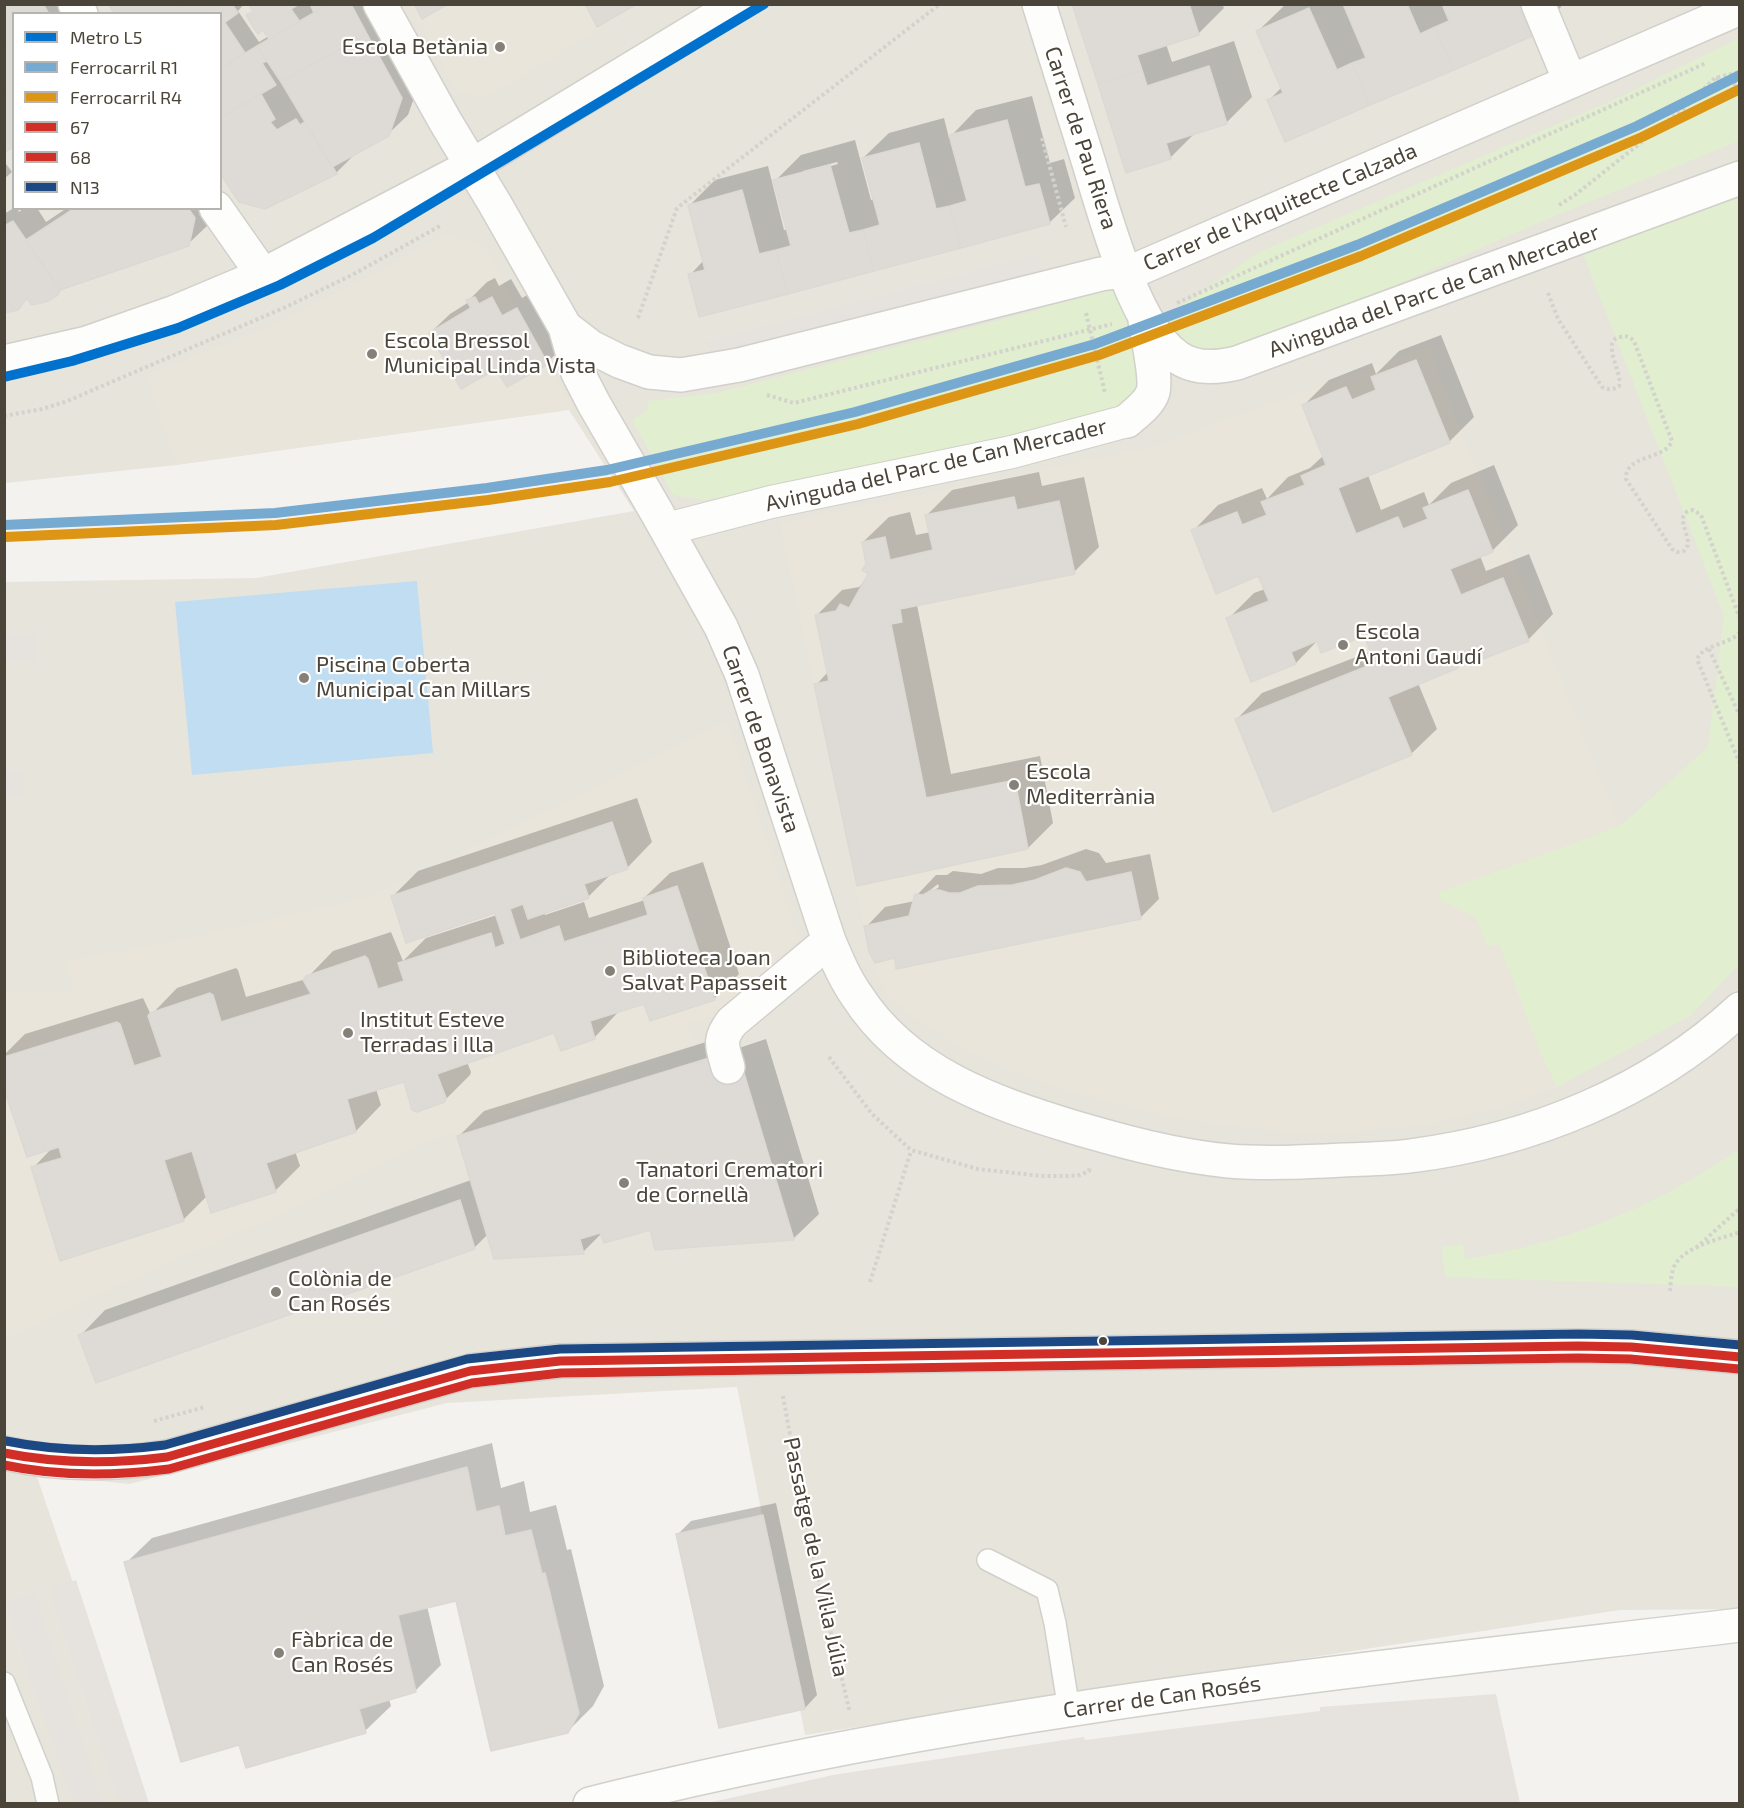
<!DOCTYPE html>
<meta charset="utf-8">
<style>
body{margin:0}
#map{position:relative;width:1744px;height:1808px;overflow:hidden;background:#f4f2ee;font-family:"Exo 2",sans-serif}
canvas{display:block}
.frame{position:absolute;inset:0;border:6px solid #4b4439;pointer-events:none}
.legend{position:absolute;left:12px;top:12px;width:210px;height:198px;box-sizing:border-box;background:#fff;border:2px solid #b7b4b0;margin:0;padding:8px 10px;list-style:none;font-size:18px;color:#4b4439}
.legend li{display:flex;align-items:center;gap:12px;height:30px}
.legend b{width:30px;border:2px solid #b7b4b0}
</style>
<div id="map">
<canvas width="1744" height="1808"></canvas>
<div class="frame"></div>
<ul class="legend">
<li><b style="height:8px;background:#0072ce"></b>Metro L5</li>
<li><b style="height:8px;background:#76aad1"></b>Ferrocarril R1</li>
<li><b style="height:8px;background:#dc9514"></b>Ferrocarril R4</li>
<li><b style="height:8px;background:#d02e26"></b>67</li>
<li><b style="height:8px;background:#d02e26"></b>68</li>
<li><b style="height:8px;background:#1c4883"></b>N13</li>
</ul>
</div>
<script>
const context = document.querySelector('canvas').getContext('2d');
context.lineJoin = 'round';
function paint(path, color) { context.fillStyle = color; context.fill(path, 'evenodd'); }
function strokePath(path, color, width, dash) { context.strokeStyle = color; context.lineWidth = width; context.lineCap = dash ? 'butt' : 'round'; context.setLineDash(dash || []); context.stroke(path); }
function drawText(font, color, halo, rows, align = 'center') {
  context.font = font + ' "Exo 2",sans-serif'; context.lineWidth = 4.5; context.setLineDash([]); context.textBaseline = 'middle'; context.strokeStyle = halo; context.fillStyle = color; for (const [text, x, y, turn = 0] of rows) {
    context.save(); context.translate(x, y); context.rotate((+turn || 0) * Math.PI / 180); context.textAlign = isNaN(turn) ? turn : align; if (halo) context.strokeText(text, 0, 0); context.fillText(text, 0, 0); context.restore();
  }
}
paint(new Path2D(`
 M5,5H1739V1609L1620,1610L805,1735L737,1387L447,1403L129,1484L36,1474L148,1803H5L4,582L256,578L634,511L569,410L176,465L5,483ZM14,14H220V208H14Z`), '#e7e4dc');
paint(new Path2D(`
 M1496,1694L1520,1803H708L833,1775L1084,1737L1085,1740L1172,1729L1320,1711V1707Z`), '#e6e2de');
paint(new Path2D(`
 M409,5H638L486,97L456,90Z
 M444,235L483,244L574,409L176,465L146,375L226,345L289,317L374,274Z
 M1428,347L1620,826L1438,893L1441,901L1476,917L1487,947L1499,944L1541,1055L1557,1087L1500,1107L1439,1121L1403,1127L1341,1132H1295L1270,1130L1182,1119L1071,1092L1011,1070L954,1043L911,1015L887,995L888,993L872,967L875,963L869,952L780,523L1149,448Z
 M727,720L799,940L724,1013L688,1023L695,1043L635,1065L466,1133L457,1136L455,1132L440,1136L264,1221L171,1261L5,1338L4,991H73L67,961L166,943L370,897L557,806Z`), '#eae5da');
paint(new Path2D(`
 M1739,38V141L1552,217L1265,342L1233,353L1193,352L1172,336L1164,318L1257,253L1611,101Z
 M1739,158V965L1690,1016L1557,1087L1541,1055L1499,944L1487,947L1476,917L1441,901L1438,893L1620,826L1708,747L1724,616L1574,231Z
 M1112,288L1118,295L1142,373L1137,399L1099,418L717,501L716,498L704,500L673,495L632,420L648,410L647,401L716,393L1039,310L1037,301Z
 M1739,1149V1287L1445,1277L1442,1247L1463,1244L1465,1259C1565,1244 1657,1206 1739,1149Z`), '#e1eecf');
paint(new Path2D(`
 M1039,254L1044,278L714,363L707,341Z
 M5,634H36V661H5Z
 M24,770V796H5V771Z
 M76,1580L149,1803H119L49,1587Z
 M35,1593L102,1803H73L5,1603Z`), '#e6e3df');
paint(new Path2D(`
 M417,581L433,753L192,775L175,602Z`), '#c0ddf1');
paint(new Path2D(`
 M4,4H76L82,14H14Z
 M110,4H244L238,11L259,42L269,36L248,15L254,10L251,4H309L311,7L312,4H370L421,78L408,115L388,134L359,150L336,173L220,171V14Z
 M1074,4H1222L1224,8L1198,34L1166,44L1172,62L1234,41L1252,97L1227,122L1196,132L1170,158Z
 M1286,4H1560L1561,7L1536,32L1269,100L1282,87L1258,31Z
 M1032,96L1050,163L1064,159L1075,198L1049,223L690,275L704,260L690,205L715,180L768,166L784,230L788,229L775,181L801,155L855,140L871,200L874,199L863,158L889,133L944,118L949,138L976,110ZM837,162L838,164L803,174V171Z
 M4,161L12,172L4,179Z
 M14,208H17L19,212L24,208H37L46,222L67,208H211L208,225L188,244L63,288L57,294L28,297L17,309L4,311V214Z
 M495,278L499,286L511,279L522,298L536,290L566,343L547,363L497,367L430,333L450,314L469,302L468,301L487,282Z
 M1441,335L1474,417L1449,442L1368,475L1381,510L1424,492L1429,505L1451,483L1494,465L1518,525L1492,551L1480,556L1486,571L1529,554L1553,614L1528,640L1479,645L1457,667L1418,683L1437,729L1411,754L1237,719L1262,693L1372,651L1365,634L1318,640L1296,663L1252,680L1228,619L1254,593L1265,589L1259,574L1193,531L1218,505L1262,488L1267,499L1288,477L1310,468L1324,455L1304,405L1329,380L1372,363L1376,374L1399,351Z
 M1039,472L1042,486L1084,477L1099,547L1074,572L917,605L951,774L1040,756L1053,823L1028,848L858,884L816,685L828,672L816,616L842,590L859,587L867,579L870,573L863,542L889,517L910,512L916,535L931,532L927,515L952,490Z
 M637,798L652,842L627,868L612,873L588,897L544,912L545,915L584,902L589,918L645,900L644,898L670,873L703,862L739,974L714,999L645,1002L620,1010L595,1037L562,1049L555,1031L467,1062L471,1072L470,1075L444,1101L405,1080L376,1089L381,1105L356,1131L295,1151L300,1166L275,1191L207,1196L183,1220L33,1168L53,1147L4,1084V1055L25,1034L143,998L151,1015L177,988L236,968L238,970L246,997L306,979L333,951L391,932L403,961L426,938L497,915L496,912L393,896L418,871Z
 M1086,849L1099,853L1106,863L1150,854L1159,899L1140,918L896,956L866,927L885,907L915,901L917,895L936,875H947L953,871L981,874L998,868H1024L1042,865ZM938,884L939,887L929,894V891Z
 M735,1033L739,1048L766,1039L819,1214L793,1239L651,1228L602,1233L583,1252L488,1234L474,1248L80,1336L105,1310L471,1180L458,1137L484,1111Z
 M492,1443L501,1488L524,1481L530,1512L556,1505L567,1550L571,1549L604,1686L593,1706L567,1732L457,1599L427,1606L441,1665L415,1691L389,1699L391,1706L365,1731L240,1743L126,1563L152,1538Z
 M776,1503L817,1695L805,1708L678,1534L691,1521Z`), '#0003');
const building = new Path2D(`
 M4,4H43L49,14H14V39L4,45Z
 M108,4H185L171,14H115Z
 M185,4H232L238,13L220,26V14H171Z
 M249,4H299L291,9L300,22L269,39L263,30L258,34L246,15L253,12Z
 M310,4H329L314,13Z
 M329,4H351L367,34L281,82L257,46Z
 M414,4H448L422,19Z
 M585,4H637L597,27Z
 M1072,4H1189L1199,35L1137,55L1142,70L1098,84Z
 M1343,4H1407L1420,34L1435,27L1454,70L1370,105L1352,63L1366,58Z
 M1442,4H1524L1537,34L1454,70L1435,27L1449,21Z
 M1309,8L1337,70L1352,63L1370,105L1285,142L1267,100L1283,93L1256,31Z
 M225,23L245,53L220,69V26Z
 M367,34L402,98L389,136L332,167L281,82Z
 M14,39V90L4,96V45Z
 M257,46L267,61L262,63L276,85L220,118V69Z
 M1209,66L1227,124L1166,143L1171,159L1126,173L1098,84L1142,70L1147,86Z
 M14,90V147L4,152V96Z
 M261,94L275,119L270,122L277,130L296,119L300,125L305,122L337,174L265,209L239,202L220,173V118Z
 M1007,120L1025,187L1039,184L1050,224L961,248L950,206L967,201L949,135Z
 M919,143L936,209L950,206L961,248L874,271L863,230L880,225L862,158Z
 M830,165L849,233L863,230L874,271L788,294L776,250L791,246L773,180Z
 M742,190L759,254L776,250L788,294L699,317L688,274L705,270L688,205Z
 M75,208H188L195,218L189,246L60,290L26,240Z
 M13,221L60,290L58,295L46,302L31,305L27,298L18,310L4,313V226Z
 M475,297L479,304L492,297L502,316L517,308L548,364L507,387L496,369L461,389L429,333L471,308L466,300Z
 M1416,360L1450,443L1338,488L1356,534L1398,517L1403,529L1428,519L1423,508L1468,490L1493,552L1450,569L1461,595L1503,578L1529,641L1483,659L1478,646L1453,656L1458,668L1388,697L1412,755L1273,812L1235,719L1375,663L1364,636L1321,653L1317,641L1291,652L1296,664L1251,682L1226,618L1269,601L1258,576L1216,594L1191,530L1237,512L1242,525L1267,515L1261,502L1305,485L1301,476L1326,465L1302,405L1346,387L1352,400L1376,390L1371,377Z
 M1014,497L1017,510L1059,501L1075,574L900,609L902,622L891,624L926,798L1015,780L1028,849L857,886L814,684L829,681L815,615L836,611L840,604L849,608L868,574L862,570L866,564L862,542L885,537L890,560L933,550L925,515Z
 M612,822L628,869L584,884L589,898L528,919L523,904L510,909L520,940L559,926L564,942L648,915L643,898L677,886L715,1000L650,1021L644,1004L590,1021L595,1039L561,1051L554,1033L437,1074L446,1098L445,1102L417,1112L412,1110L404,1082L347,1099L356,1132L266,1163L276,1192L211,1213L192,1151L164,1160L184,1221L60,1261L31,1167L62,1158L59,1147L27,1157L4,1089V1057L117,1022L120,1024L134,1066L162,1057L148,1016L150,1013L210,993L213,995L221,1022L311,994L303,980L306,976L365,956L368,959L378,989L404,981L398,963L491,933L495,948L505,944L495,913L406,943L391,896Z
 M1066,868L1080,872L1086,882L1131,872L1141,919L896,969L895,958L875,963L869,952L864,926L909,916L915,894L923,895L932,890H939L949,893H960L978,886L1012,885L1035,880Z
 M709,1058L741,1063L794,1240L655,1250L650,1230L604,1243L600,1233L580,1239L584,1254L494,1259L457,1136Z
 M460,1200L475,1249L96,1383L78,1335Z
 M467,1467L476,1512L499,1506L505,1536L531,1530L542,1574L545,1573L579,1713L568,1733L491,1751L456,1601L398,1615L416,1692L359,1709L366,1733L246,1768L239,1745L181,1762L124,1562Z
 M763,1515L805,1709L719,1728L676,1534Z`);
paint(building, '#dedbd6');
strokePath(building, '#dcd9d4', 1.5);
const service = new Path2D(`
 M988,1560L1047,1590L1055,1623L1069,1710
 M4,1683L42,1777L48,1804`);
const pedestrian = new Path2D(`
 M667,529L771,502L1012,452L1127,421`);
const minor = new Path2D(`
 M75,4L81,14
 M380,4L445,121L495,204L565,327L578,373L594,404L656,511L721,627L742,675L829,941C837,960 845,979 857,996C906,1072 991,1102 1073,1127C1124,1142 1176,1156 1229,1161C1267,1164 1305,1162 1343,1160C1365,1159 1388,1159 1410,1156C1530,1141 1651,1092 1740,1009
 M1039,4C1055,55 1071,106 1087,157C1103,208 1133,325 1176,356C1193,369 1217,368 1237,363L1740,178
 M1538,4L1570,81
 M216,208L263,275
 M565,327L591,347L619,361L649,372L681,375L739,365L1101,274L1138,269L1740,8
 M4,362L87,343L175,312L263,275L471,166L738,4
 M1127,421C1137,412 1149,404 1153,392C1157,377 1147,336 1145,320
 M728,1067C722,1046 718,1040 732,1022L829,941
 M590,1804C967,1709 1354,1671 1740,1625`);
const tertiary = new Path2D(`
 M4,1453C59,1466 112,1465 167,1457L470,1371L560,1361L1578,1346L1631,1347L1740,1357`);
strokePath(service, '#d2d0cb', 24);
strokePath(pedestrian, '#d2d0cb', 34);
strokePath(minor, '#d2d0cb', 36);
strokePath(tertiary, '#d2d0cb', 36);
strokePath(new Path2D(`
 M1716,78L1740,86
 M1042,138L1066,227
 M1559,205L1575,195L1683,109L1715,78L1740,72
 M1548,293L1558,319L1602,387C1609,390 1613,390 1619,386C1623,372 1600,341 1620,337C1627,335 1630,337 1634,341L1672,441C1664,461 1625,454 1626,479L1672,549L1677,552L1684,551L1688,545C1689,532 1673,513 1693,510L1701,515L1740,619
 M1177,303L1706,63
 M1086,313L1105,393
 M638,318L677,208L940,4
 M767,395L794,403L1112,324
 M4,416L42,409L65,402L286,307L352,275L440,226
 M1740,632C1729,645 1704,644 1697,659L1740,764
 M1709,649L1740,716
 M829,1057L872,1114L911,1150L978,1169L1042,1176H1070L1080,1175L1089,1171L1090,1166
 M1696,1248L1740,1208
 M870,1282L911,1151
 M1670,1291C1671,1282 1671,1271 1676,1263C1689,1245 1720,1239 1740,1232
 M783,1396L808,1535L850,1713
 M154,1421L205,1407`), '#d3d2cc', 4, [3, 3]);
strokePath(service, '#fdfdfc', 21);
strokePath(pedestrian, '#fdfdfc', 32);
strokePath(minor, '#fdfdfc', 33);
strokePath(tertiary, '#fdfdfc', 33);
strokePath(new Path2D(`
 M4,1453C59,1464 112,1464 167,1457L470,1371L560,1361L1578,1346L1631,1347L1740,1357`), '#d02e26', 9);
strokePath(new Path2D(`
 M4,1465C59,1477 113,1476 169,1469L472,1383L561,1373L1578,1358L1630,1359L1739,1369`), '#d02e26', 9);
strokePath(new Path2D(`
 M6,1441C60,1452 111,1452 165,1445L467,1359L560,1349L1578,1334L1632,1335L1740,1345`), '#1c4883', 9);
strokePath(new Path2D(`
 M4,525L275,513L487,488L607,470L855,412L1095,344L1357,245L1637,126L1740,75`), '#76aad1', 10);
strokePath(new Path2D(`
 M5,537L276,525L488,500L610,482L858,424L1099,355L1361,256L1642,137L1740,89`), '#dc9514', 10);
strokePath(new Path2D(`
 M4,377L72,361L178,328L280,285L373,238L764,4`), '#0072ce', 10);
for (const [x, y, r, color] of [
 [500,47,6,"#868178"],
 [372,354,6,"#868178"],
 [1343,645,6,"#868178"],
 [304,678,6,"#868178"],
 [1014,785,6,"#868178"],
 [610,971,6,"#868178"],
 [348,1033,6,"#868178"],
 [624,1183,6,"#868178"],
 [276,1292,6,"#868178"],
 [1103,1341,5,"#4b4439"],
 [279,1653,6,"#868178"]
]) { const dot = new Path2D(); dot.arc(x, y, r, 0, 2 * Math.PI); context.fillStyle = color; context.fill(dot); strokePath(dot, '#fff', 2); }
drawText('22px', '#4b4439', '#fff', [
 ["Escola Betània",488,47,"right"],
 ["Escola Bressol",384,341],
 ["Municipal Linda Vista",384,366],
 ["Escola",1355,632],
 ["Antoni Gaudí",1355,657],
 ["Piscina Coberta",316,665],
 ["Municipal Can Millars",316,690],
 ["Escola",1026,772],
 ["Mediterrània",1026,797],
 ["Biblioteca Joan",622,958],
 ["Salvat Papasseit",622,983],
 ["Institut Esteve",360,1020],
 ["Terradas i Illa",360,1045],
 ["Tanatori Crematori",636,1170],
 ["de Cornellà",636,1195],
 ["Colònia de",288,1279],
 ["Can Rosés",288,1304],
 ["Fàbrica de",291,1640],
 ["Can Rosés",291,1665]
], 'left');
drawText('22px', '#4b4439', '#fff', [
 ["Carrer de Pau Riera",1081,138,72],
 ["Carrer de l'Arquitecte Calzada",1280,207,-23],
 ["Avinguda del Parc de Can Mercader",1434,291,-20],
 ["Avinguda del Parc de Can Mercader",936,465,-13],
 ["Carrer de Bonavista",761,739,71],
 ["Passatge de la Vil·la Júlia",816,1557,78],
 ["Carrer de Can Rosés",1162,1697,-8]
]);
</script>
